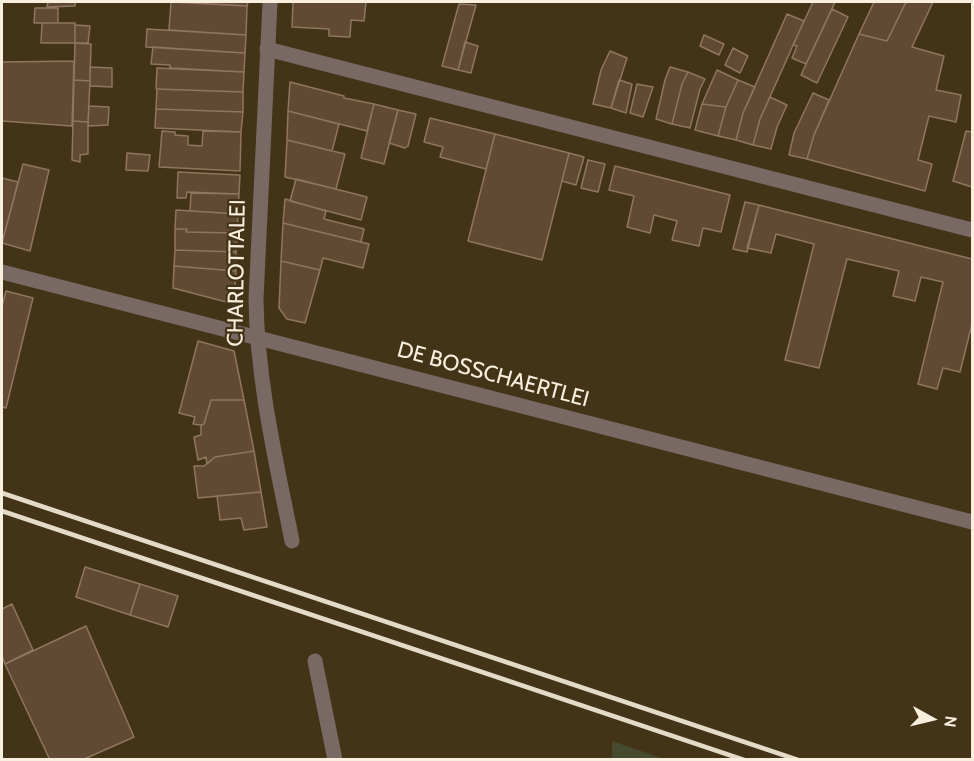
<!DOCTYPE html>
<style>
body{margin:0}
#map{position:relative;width:974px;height:761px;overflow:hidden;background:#433418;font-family:Cabin,sans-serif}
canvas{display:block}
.frame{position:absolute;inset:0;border:3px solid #f8efde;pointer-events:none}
.north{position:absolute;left:902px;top:689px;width:60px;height:60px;-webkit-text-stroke:4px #433418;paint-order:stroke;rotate:98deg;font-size:16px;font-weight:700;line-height:24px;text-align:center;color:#f8efde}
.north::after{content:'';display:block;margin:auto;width:21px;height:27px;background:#f8efde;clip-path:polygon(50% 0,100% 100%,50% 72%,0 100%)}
</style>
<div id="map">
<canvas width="974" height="761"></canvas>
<div class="frame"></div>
<div class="north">N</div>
</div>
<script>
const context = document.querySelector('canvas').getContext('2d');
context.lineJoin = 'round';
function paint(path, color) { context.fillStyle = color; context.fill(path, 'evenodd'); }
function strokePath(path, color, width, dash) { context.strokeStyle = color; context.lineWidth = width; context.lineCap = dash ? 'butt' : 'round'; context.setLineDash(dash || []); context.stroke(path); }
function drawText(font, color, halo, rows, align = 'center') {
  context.font = font + ' Cabin,sans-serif'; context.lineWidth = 4.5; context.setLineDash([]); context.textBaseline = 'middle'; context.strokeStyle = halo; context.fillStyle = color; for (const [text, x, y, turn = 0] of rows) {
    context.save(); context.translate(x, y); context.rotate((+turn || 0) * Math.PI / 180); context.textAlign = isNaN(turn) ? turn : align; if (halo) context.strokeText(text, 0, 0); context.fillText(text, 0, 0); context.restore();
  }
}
paint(new Path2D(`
 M612,741L664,759H612Z`), '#464b2f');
const building = new Path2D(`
 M48,2H75V6L47,7Z
 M171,2L247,6L246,35L169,30Z
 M178,2H248L247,6Z
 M293,2H366L364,21L351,20L350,37L329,36V29L292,27Z
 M813,2H835L806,64L792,58L797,46L793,45Z
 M874,2H906L887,41L859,34Z
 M906,2H933L912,47L944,56L936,90L961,95L956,122L929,116L918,160L932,164L925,191L807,159L814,135L859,34L887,41Z
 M459,4L476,5L458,70L442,66Z
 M35,8H58V23H34Z
 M832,9L848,17L817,83L801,75Z
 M787,14L804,21L760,119L753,145L736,140L743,113Z
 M42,23H75V43H41Z
 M75,25L90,26L88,43H75Z
 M147,29L246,35L245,53L146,47Z
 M704,35L724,44L719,55L700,46Z
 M465,42L478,46L471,73L458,70Z
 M75,43L91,44L90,81L74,80Z
 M153,47L245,53L244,72L170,68V65L151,64Z
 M733,48L748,56L740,73L725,65Z
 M610,51L627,58L611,108L593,104L601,70Z
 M74,61L72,126L2,121V62Z
 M90,67L112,68V87L90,86Z
 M670,67L688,72L682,84L672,124L656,119L665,80Z
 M157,68L244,72L243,92L156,89Z
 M717,70L738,80L726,107L702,104Z
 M688,72L705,79L700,89L690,128L672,124L682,84Z
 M74,80L90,81L88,122L73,121Z
 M619,80L632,84L626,113L611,108Z
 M738,80L755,87L743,113L736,140L718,136L726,107Z
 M290,82L344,96V98L374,104L367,131L288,111Z
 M637,84L653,87L643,117L630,113Z
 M157,89L243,92V112L156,109Z
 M813,93L829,100L814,135L807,159L789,155L794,133Z
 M770,97L787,105L777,127L771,149L753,145L760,119Z
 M374,104L398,110L384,164L361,158Z
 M702,104L726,107L718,136L695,130Z
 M89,106L109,107L108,125L88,126Z
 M156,109L243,112L241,132L155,128Z
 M398,110L416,114L408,146L405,148L389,143Z
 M288,111L339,124L332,151L287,140Z
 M430,118L495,134L486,169L440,157L443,147L424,142Z
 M73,121L88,122V154L80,155V162L72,160Z
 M162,131L175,132V135L188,136V145L202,146L203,131L241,132L240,171L159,167Z
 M966,131L972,132V187L953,181Z
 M495,134L569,153L542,260L468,241Z
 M287,140L345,154L336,189L285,177Z
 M127,153L150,155L148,171L126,170Z
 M569,153L584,157L576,185L562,181Z
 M588,160L605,164L598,192L581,188Z
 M23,164L49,170L30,251L2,243Z
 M615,166L730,195L721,232L703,228L699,246L672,240L677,221L654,215L650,233L627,227L634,196L609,190Z
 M178,172L240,175L239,194L187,192L186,198H177Z
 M2,178L18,182L2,243Z
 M296,179L367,197L361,220L290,201Z
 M191,193L239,194L238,214L190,211Z
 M285,199L326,211L324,219L364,229L361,242L283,223Z
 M745,202L759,205L747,252L733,249Z
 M759,205L972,259V324L960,372L943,368L937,389L918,384L943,282L921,277L915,301L893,296L899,271L847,259L819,368L785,360L814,244L776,234L771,253L747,248Z
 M176,210L238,214L237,233L186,232L187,229H175Z
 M283,223L369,244L363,268L323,258L320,270L281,261Z
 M175,229H187L186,232L237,233L236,252L175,250Z
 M175,250L236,252V271L174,266Z
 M281,261L320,270L305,323L287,319L279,308Z
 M174,266L236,271L234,304L173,288Z
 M6,291L33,298L6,408L2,407V306Z
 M198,341L234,351L244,400H211L204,424L201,425L193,424L195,417L179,413Z
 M211,400H244L254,451L215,457L207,464L206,457L198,460L194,437L201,435V425L204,424Z
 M254,451L261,492L198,498L194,466H204L215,457Z
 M261,492L267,527L244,530L241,518L220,520L217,496Z
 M85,567L140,584L130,615L76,597Z
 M140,584L178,596L168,627L130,615Z
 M12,604L33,650L5,664L2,656V609Z
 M86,626L134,737L82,760H50L5,664Z`);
paint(building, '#604a34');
strokePath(building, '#8f765e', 1.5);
strokePath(new Path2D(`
 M267,49L972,230`), '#786965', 15);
strokePath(new Path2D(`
 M270,2L256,299C257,381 276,461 292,541
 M2,272L972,522
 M315,661L335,760`), '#786965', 15);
strokePath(new Path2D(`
 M2,493L798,760
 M2,511L744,760`), '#e4dac8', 4.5);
drawText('22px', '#f8efde', '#433418', [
 ["CHARLOTTALEI",237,273,-89],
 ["DE BOSSCHAERTLEI",493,375,15]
]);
</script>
